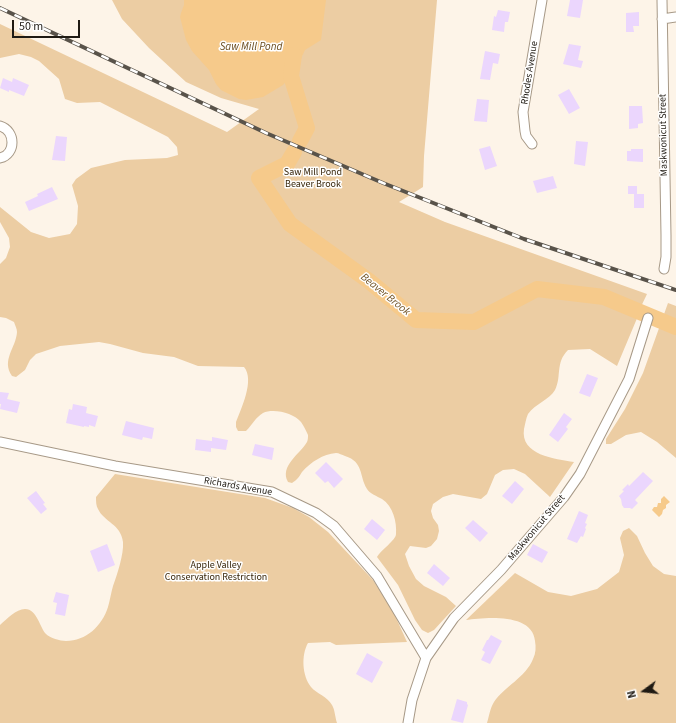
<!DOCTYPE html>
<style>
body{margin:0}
#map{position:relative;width:676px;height:723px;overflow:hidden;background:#fdf4e8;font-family:"Source Sans 3",sans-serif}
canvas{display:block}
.north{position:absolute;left:624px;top:671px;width:40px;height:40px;-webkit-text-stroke:3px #fff;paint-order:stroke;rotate:255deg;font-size:11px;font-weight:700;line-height:16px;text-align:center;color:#1f1a13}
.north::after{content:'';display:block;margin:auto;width:14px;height:18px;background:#1f1a13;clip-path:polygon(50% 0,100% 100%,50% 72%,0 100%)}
.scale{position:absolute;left:12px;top:20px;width:68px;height:18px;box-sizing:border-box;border:2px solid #1f1a13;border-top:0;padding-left:5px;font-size:12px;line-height:14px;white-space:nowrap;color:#1f1a13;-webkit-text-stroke:3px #fff;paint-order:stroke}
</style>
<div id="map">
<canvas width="676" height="723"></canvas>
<div class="north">N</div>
<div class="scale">50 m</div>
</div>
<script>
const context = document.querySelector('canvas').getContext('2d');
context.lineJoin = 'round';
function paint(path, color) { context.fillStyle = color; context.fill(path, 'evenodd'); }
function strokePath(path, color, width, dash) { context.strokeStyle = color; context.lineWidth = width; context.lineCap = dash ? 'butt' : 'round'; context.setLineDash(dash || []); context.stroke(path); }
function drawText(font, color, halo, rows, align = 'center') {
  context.font = font + ' "Source Sans 3",sans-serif'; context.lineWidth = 3; context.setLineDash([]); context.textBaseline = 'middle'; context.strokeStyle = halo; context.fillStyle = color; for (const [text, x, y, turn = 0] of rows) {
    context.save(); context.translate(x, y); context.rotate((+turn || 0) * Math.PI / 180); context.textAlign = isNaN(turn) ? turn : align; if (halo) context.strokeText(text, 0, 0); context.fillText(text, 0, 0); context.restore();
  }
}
paint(new Path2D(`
 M112,0H437L424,156L423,187L399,202L445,222L647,294L637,315L638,316L617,366L590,349L568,350C555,363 562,376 555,390C550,399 535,404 528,414C526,418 525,425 524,429C520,455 555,459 574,462L550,497L525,474L514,469L503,470L495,475L487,494L481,499L453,494L443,497L433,504L431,511L433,518L438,525L439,531L437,539L431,546L426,548L410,546L405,554L409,566L416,579L424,586L446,597L456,606L434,630L428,633L422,630L415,620L398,585L377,557C381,550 396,540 396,534C397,522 393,506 382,499C377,496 370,494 367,489C359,476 364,462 345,456C342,455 339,453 336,453C323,454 311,462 302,472C299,477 297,480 292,483L288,482C279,466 301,453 307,442C308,440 308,437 308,435C306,431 304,426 301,422C294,413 273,408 263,413C256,417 252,425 246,431H238L236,427V422C241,409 255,380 244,367L198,366L174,357L143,353L110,344L99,342L60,346L36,354L30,360L25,370L16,377L12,376C1,360 16,348 17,332C17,329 15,325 14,322L6,318L0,317V264L6,258L10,247L9,238L0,222V207L31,232L49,238L70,234L77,224L78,206L72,185L76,179L91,168L125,160L167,158L178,155L177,147L168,137L100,102L77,103L65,99L59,79L39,61L31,57L19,54L0,58V24L227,132L259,109L221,98L186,82L149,48L122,19Z
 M668,303L676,306V458L657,442L641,432L626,435L611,444H606V439L625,409L643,373Z
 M115,474L265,498L293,508L309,517L328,532L373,580L393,611L407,642L336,645L330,642L308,643C301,655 302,676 311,687C317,694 327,696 332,705C335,710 335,717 337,723H0V625C7,619 16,609 25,609C37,609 40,628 46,634C50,638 60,641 66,641C86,641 102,626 108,607C110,600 111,593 113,586C117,575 124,554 123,542C121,524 104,522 98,509C96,506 96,501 96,497Z
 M629,528L637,536L645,553L653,566L664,574L676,576V723H487C489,717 490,708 494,702C504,687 526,677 533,659C536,653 536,647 535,641C533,613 486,617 466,620L515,573L548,592L571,596L597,589L619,572L624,555L620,538L623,531Z`), '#eccda3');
paint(new Path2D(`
 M184,0H326L321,40L305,50L295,71L283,85L263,97L246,100L239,99L221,90L216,84L209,70L192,51L186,40L180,17L181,13L184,5Z
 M664,496L670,502L666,505V508L663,510L662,514L659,517L652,510L654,507H657L658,503H661V499Z`), '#f6ca8b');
strokePath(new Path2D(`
 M294,55L291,76L307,128L300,141
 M294,152L287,164L259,178L290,224L369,281L416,320L474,322L537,289L604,297L676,327`), '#f6ca8b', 16);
paint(new Path2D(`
 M570,0H583L580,18L567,16Z
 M498,10L510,12L508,22H505L504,32L492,30L494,16L496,17Z
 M639,12V26H633L634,32H626V13Z
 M569,44L581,46L578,60L583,61L581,68L563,64Z
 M485,51L500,54L498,64L493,63L490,80L480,79Z
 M3,78L12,82L13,78L29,85L24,96L9,90V92L0,88Z
 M569,89L580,108L569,114L558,95Z
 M477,99L489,100L487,122L474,121Z
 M629,106H642L643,123L638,124V128L629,129Z
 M56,136L67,137L65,161L52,160Z
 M576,141L588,142L585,166L574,164Z
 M490,146L497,166L485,170L479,149Z
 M631,149H643V162L627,161V151H631Z
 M553,176L557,188L537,193L533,181Z
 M628,186H637V194H644V208H634V194H628Z
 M52,187L58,199L29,211L25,202L38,196L37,194Z
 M587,374L598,378L590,397L579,393Z
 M0,392L9,393L7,399L20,402L17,413L0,409L1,404H0Z
 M73,404L87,407L86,413L98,416L95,427L89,425V427L84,426V427L66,423L69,409L72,410Z
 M564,413L572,419L566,427L568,429L558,442L549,435Z
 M126,421L154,428L152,439L143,437L142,440L122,435Z
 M212,437L228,440L226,450L211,448V452L195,450L196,439L212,441Z
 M255,444L274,448L272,460L252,455Z
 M326,462L343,479L334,488L328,481L325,483L315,473Z
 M643,472L653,481L635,500L638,503L632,509L630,508H624L622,505L621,499L619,496L624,491L622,490L628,484L629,486Z
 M515,481L524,489L512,504L502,496Z
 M36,491L45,503L43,504L47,509L41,514L27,498Z
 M579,511L588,515L585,523L587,524L585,528L586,529L583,537L581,536L577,543L567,539Z
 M372,519L385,530L377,540L364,529Z
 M473,520L488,533L480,542L465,528Z
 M107,544L115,565L98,572L90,551Z
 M533,544L548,552L542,563L527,555Z
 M434,564L450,578L443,586L427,573Z
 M56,592L69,595L65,616L55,614L57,603L53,602Z
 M491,635L502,641L490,664L481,660L485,652L482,650L487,640H488Z
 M367,653L383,662L372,683L356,674Z
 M457,699L467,702V704L468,705L463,723L451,720Z`), '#ebd6fd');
const street = new Path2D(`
 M662,0L666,235V257L664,269
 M662,19L676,17
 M0,126C16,131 16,154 0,158
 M532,144L526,136L525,131L523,112L542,0
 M0,442L115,466L272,492L316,513L334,526L377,576L426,658
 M408,723L412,700L426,658L454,618L501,570L564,497L580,474L629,379L648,318`);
strokePath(street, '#a79987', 11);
strokePath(street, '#fff', 9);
const rail = new Path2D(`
 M0,8L266,133L383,183L524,239L676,290`);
strokePath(rail, '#59534a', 4);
strokePath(rail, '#fff', 2.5, [8]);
drawText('10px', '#1f1a13', '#fff', [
 ["Rhodes Avenue",530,73,-81],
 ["Maskwonicut Street",664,135,-91],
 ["Richards Avenue",238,487,10],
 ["Maskwonicut Street",537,528,-50]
]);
drawText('10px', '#38260a', '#fff', [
 ["Saw Mill Pond",313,173],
 ["Beaver Brook",313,185],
 ["Apple Valley",216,566],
 ["Conservation Restriction",216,578]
]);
drawText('italic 11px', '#6b4d1f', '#fff', [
 ["Saw Mill Pond",251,48],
 ["Beaver Brook",385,295,39]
]);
</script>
